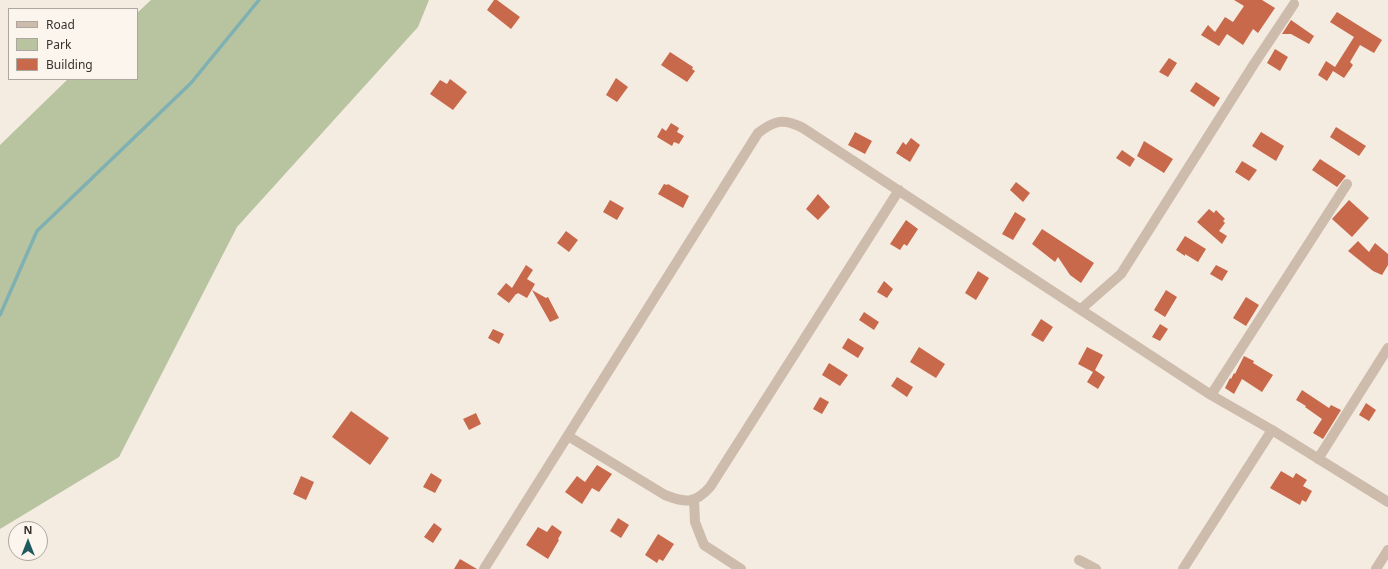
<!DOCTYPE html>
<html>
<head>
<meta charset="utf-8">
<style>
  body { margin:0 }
  #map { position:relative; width:1388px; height:569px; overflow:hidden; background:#f4ebe1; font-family:"Noto Sans",sans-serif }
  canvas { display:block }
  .legend { position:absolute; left:8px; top:8px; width:130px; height:72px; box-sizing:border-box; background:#fbf5ee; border:1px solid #aea6a0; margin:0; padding:5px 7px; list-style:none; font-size:12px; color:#3b302b }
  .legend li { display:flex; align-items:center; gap:8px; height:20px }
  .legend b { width:20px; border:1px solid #aea6a0 }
  .north { position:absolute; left:8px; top:521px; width:40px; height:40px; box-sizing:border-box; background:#fbf5ee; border:1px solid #aea6a0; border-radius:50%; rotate:0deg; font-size:11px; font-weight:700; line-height:16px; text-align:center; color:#3b302b }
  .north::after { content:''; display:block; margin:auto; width:14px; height:18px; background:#1f5a5e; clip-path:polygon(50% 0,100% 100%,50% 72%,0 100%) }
</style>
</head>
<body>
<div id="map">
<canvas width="1388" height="569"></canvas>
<ul class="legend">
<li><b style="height:5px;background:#cdbbac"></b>Road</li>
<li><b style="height:11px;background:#b8c4a0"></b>Park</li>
<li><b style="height:11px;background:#c8694b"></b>Building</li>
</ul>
<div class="north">N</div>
</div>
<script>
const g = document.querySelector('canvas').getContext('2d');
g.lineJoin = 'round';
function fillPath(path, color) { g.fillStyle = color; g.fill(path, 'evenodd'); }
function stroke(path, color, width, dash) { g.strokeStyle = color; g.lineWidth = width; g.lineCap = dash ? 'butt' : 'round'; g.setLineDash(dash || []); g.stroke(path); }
const green = new Path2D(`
  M151,0h278l-11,27 -181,200 -118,230 -119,72v-384l68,-66h69v-66z`);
const stream = new Path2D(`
  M0,315l37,-84 154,-148 68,-83`);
const building = new Path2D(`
  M494,0h3l23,17 -9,12 -24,-19z
  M1234,0h28l13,8 -17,25 -5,-4 -10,16 -16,-11 -8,12 -18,-11 7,-10 7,7 10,-15 8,5 11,-16z
  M1337,12l45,28 -8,13 -14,-8 -10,17 3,3 -9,13 -11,-7 -6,10 -9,-6 8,-14 9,6 19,-30 -24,-15z
  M1291,20l23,16 -5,8 -18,-10h-9z
  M1275,49l13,8 -8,14 -13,-8z
  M670,52l23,15 -1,2 3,2 -8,11 -26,-17z
  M1169,58l8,5 -9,14 -9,-5z
  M616,78l12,9 -11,15 -11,-7z
  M450,79l17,13 -14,18 -23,-16 10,-14 7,4z
  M1196,82l24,16 -6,9 -24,-16z
  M671,123l8,5 -2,4 7,4 -5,8 -5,-2 -2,4 -15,-9 5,-9 4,3z
  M1336,127l30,19 -7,10 -29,-19z
  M855,132l17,9 -7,13 -17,-9z
  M1261,132l23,14 -8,15 -24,-15z
  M911,138l9,7 -10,17 -14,-9 7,-11 3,3z
  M1144,141l29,18 -9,14 -27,-17z
  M1122,150l13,9 -5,8 -14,-9z
  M1320,159l26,17 -9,11 -25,-17z
  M1242,161l15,9 -8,11 -14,-9z
  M1016,182l14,11 -7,9 -13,-12z
  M664,184l3,1 1,-1 21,12 -6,12 -25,-14z
  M818,194l12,13 -12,13 -12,-11z
  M610,200l14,8 -7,12 -14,-8z
  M1349,200l20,18 -17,19 -20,-18z
  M1209,209l5,4 2,-3 9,9 -2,2 2,2 -6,8 8,5 -5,8 -25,-22z
  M1015,212l11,7 -13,21 -11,-6z
  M906,220l12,9 -11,17 -3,-2 -4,6 -10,-6z
  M1042,229l52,34 -13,20 -11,-8 -12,-18 -3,5 -23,-18z
  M566,231l12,9 -9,12 -12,-9z
  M1185,236l21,13 -8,13 -13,-8v2l-9,-6z
  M1358,241l11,11 6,-9 13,11v11l-6,10 -9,-4 -25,-20z
  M526,265l7,5 -6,9 8,5 -8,14 -9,-5 -1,1h-1l-7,9 -12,-9 9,-11 6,5z
  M1216,265l12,6 -6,10 -12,-7z
  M978,271l11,7 -13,22 -11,-7z
  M884,281l9,8 -6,9 -10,-6z
  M532,290l14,8 2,-1 11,21 -9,4z
  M1166,290l11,7 -12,20 -11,-7z
  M1246,297l13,8 -13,21 -13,-8z
  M864,312l15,10 -5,8 -15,-10z
  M1041,319l12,8 -10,15 -12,-7z
  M1160,324l8,5 -8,12 -8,-4z
  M493,329l11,5 -5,10 -11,-6z
  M848,338l16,10 -6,10 -16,-10z
  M919,347l26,17 -9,14 -26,-16z
  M1087,347l16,8 -8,15 10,7 -7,12 -11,-7 6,-10 -15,-8z
  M1244,356l10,5 -1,2 20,12 -11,17 -20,-13 -8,15 -9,-6 5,-10 1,1 3,-6 1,1z
  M829,363l19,12 -8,11 -18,-11z
  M897,377l16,10 -6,10 -16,-11z
  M1302,390l27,18 2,-3 10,5 -18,29 -10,-6 9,-14 -17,-12 1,-1 -10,-6z
  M820,397l9,5 -7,12 -9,-5z
  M1366,403l10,7 -7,11 -10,-6z
  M351,411l38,27 -19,27 -38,-28z
  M476,413l5,11 -12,6 -6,-11z
  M597,465l15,9 -13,18 -7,-4 -10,16 -17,-12 12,-16 8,6z
  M1281,471l12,7 3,-5 11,7 -4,6 9,5 -6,11 -4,-2 -2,5 -30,-17z
  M431,473l11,7 -7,13 -12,-6z
  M301,476l13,6 -8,18 -13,-6z
  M618,518l11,7 -8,13 -11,-7z
  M434,523l8,6 -9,14 -9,-6z
  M552,525l10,7 -4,7 1,1 -11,19 -22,-14 12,-18 9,5z
  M658,534l16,10 -11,17 -4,-2 -2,4 -12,-8z
  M460,559l17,10h-23z`);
const minor = new Path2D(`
  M1081,309l40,-35 133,-210 40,-60
  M1211,395l136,-211
  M568,436l97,59c20,8 30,9 45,-8l189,-297
  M1318,459l70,-111
  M694,500l1,22 9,23 37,24
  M1079,560l17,9
  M484,569l274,-436c17,-13 26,-15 45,-5l408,267 61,35 116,72
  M1183,569l89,-139
  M1376,569l12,-19`);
fillPath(green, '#b8c4a0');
stroke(stream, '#7fb0b2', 3.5);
fillPath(building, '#c8694b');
stroke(minor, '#cdbbac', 10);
</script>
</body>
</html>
